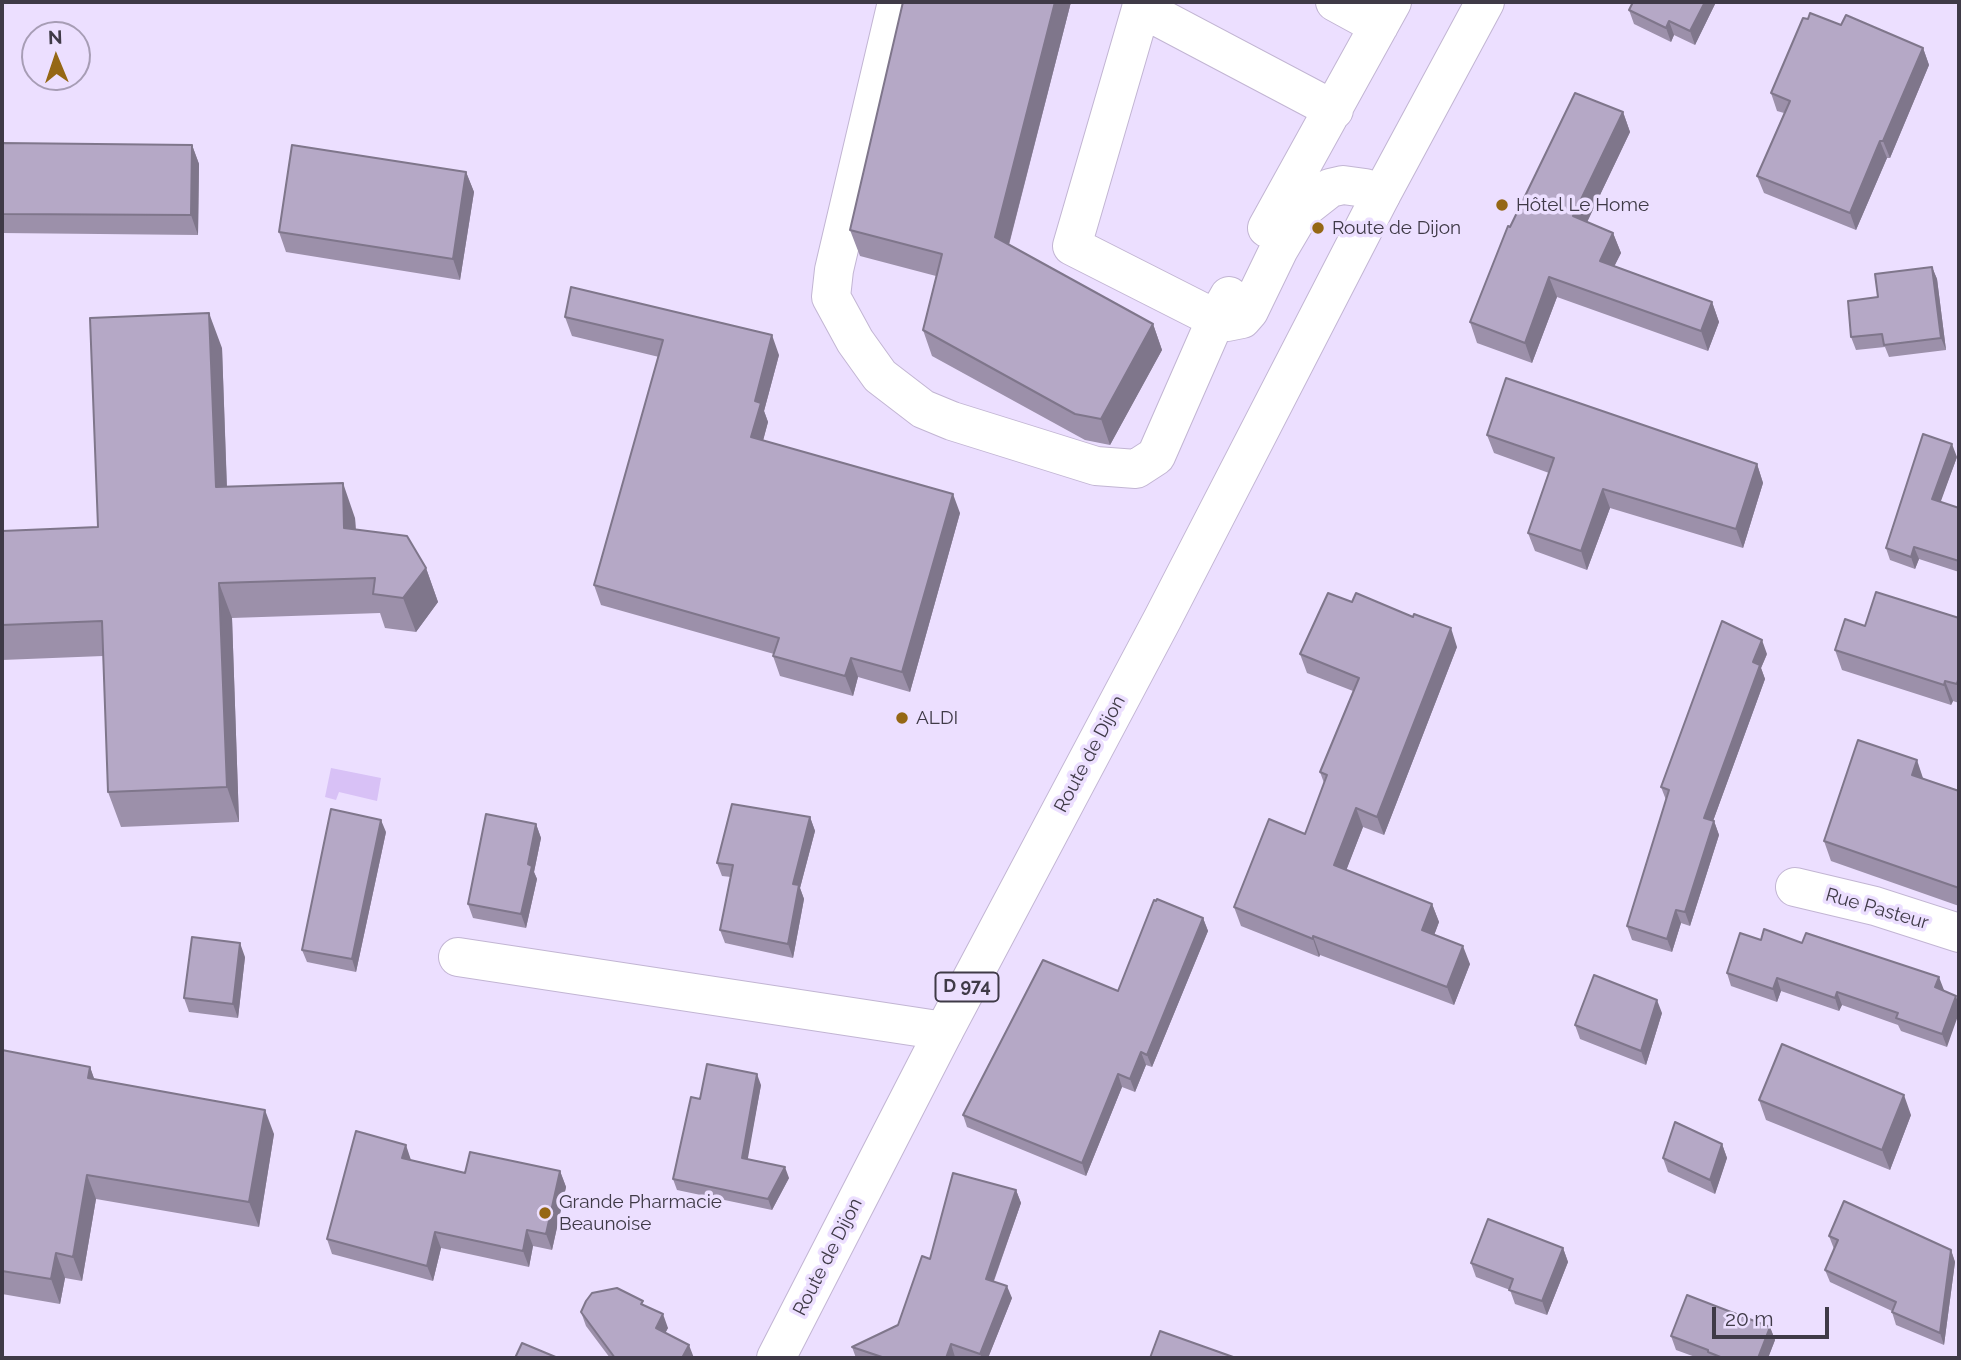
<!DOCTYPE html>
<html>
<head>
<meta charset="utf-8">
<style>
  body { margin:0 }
  #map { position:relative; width:1961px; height:1360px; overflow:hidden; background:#ecdfff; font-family:Raleway,sans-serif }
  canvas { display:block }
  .frame { position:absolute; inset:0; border:4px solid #3f3a47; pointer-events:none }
  .north { position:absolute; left:21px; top:21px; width:70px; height:70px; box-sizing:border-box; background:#ecdfff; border:2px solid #a79db5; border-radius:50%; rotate:358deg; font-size:19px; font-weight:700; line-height:28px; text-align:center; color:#3f3a47 }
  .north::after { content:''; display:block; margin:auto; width:24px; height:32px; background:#956715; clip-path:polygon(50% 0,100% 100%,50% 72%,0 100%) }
  .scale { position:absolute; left:1712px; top:1307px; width:117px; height:32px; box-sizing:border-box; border:4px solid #3f3a47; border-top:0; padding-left:9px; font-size:21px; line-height:24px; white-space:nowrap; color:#3f3a47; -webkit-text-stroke:5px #ecdfff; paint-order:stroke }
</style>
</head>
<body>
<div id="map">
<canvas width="1961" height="1360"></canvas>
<div class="frame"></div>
<div class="north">N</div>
<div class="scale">20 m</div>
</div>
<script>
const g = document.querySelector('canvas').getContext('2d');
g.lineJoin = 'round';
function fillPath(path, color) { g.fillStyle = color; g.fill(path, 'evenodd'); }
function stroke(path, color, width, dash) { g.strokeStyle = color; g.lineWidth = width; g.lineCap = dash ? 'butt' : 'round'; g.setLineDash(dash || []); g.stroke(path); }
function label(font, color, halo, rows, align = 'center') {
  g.font = font + ' Raleway,sans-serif'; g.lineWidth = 7; g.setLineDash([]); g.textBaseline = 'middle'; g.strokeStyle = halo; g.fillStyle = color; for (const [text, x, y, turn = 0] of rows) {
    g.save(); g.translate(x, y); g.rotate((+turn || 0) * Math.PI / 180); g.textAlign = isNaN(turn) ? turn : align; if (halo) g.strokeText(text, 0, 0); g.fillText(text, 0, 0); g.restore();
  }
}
const water = new Path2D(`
  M331,768l50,10 -4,23 -38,-9 -3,8 -11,-3z`);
const minor = new Path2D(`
  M897,2l-63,268 -3,27 24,44 25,35 43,33 29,12 144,45 40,3 20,-13 60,-137 11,3 15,-3 7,-8 30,-62 23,-39 28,-22 13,-3 22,3 16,7
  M1143,2l-71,244 144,73 13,-23
  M1335,2l44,24
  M1141,8l193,102
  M1267,228l125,-226
  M1795,887l80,19 84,27
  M458,957l486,74`);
const major = new Path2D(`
  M776,1358l168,-327 219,-413 218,-423 104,-193`);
const wall = new Path2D(`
  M903,2h168l-62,243 144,79 9,26 -52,95 -25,-5 -153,-84 -9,-26 13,-54 -76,-20 -10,-26z
  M1633,2h83l-21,43 -21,-10 -3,7 -37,-18 -5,-14z
  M1841,25l82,23 6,17 -39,93h-3l-31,72 -92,-37 -7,-17 27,-63 -7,-2 -6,-18z
  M1623,112l7,20 -43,90 26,11 8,20 -7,13 98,36 7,20 -11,29 -151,-54 -25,66 -55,-20 -7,-21 40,-95z
  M2,143l190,2 7,19 -1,71 -196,-2z
  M466,172l8,20 -14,88 -174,-28 -7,-20z
  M1932,267l5,12 9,71 -57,7 -4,-10 -29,3 -5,-13z
  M565,317l214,38 -15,56 4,11 -5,18 197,73 -50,179 -52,-15 -5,19 -73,-20 -7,-20 1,-2 -173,-49 -7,-20 65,-228 -87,-21z
  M222,348l5,139 128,31 1,11 70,39 12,34 -22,30 -31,-4 -5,-15 -148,5 7,204 -118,5 -13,-35 -5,-136 -101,4v-129l96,-4z
  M1487,435l270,29 6,19 -20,65 -133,-40 -23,62 -52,-19 -7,-18 21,-60 -55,-20z
  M1957,457l-17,45 19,6v64l-40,-13 -4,10 -25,-9 -4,-12z
  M1959,618v85l-6,-2 -2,4 -109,-35 -7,-20 30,-24z
  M1457,647l-73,188 -21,-8 -17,43 86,34 7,18 -5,13 36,29 -16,41 -134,-50 -1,2 -78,-31 -7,-19 71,-73 19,-51 -4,-11 33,-81 -46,-18 -7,-19z
  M1767,654l-6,14 4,11 -52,142h1l5,14 -29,91 -9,-3 -9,29 -40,-12 -5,-14 39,-126 -5,-13z
  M1924,779l35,12v115l-128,-45 -7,-20z
  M810,817l5,14 -15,57 4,11 -11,59 -68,-15 -5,-13 11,-53 -9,-1 -5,-13z
  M536,824l5,14 -7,34 3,7 -11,49 -53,-10 -5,-14z
  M386,832l-30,140 -49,-10 -5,-12z
  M1203,918l5,13 -56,136 -6,-2 -11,27 -13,-5 -36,89 -119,-49 -4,-12 155,-124z
  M1761,940l41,3 142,47 3,57 -46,-16 -3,-6 -56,-20 -3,6 -58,-20 -4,11 -46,-16 -4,-13z
  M245,957l-7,61 -49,-6 -5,-14z
  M1662,1013l-16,52 -66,-26 -5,-14z
  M2,1050l88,17 4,12 180,55 -15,93 -163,-28 -14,82 -17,-3 -5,26 -58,-10z
  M761,1085l-14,74 42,19 -17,32 -95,-20 -4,-11 27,-80z
  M1759,1100l152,15 -21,55 -124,-50z
  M1722,1144l5,14 -12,36 -47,-22 -5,-14z
  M411,1160l54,13 95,-2 6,16 -14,63 -19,-4 -4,21 -88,-19 -8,33 -101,-27 -5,-15z
  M1016,1190l5,13 -27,78 18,17 -24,60h-28l-5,-1v1h-99l-4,-11 46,-22 32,-66z
  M1829,1236l122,14 4,12 -11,83 -48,-20 -4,-13v-1l-62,-29 -5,-12 9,-21z
  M1563,1248l5,14 -21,53 -32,-11 -5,-14 -34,-13 -5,-14z
  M645,1306l23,22 -3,5 29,25h-84l-24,-32 -5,-14z
  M1770,1327l5,13 -7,18h-70l-22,-8 -5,-14z`);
const shadedWall = new Path2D(`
  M1055,2h16l-67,261 -9,-26z
  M1705,2h11l-21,43 -5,-14z
  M1669,21l5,14 -3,7 -5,-14z
  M1923,48l6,17 -39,93 -7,-17z
  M1623,112l7,20 -50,105 -7,-21z
  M1880,141l7,17 -31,72 -6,-17z
  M192,145l7,19 -1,71 -7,-20z
  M466,172l8,20 -14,88 -7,-21z
  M1613,233l8,20 -14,28 -7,-20z
  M1932,267l5,12 9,71 -5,-12z
  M1549,277l8,20 -25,66 -7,-20z
  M1712,302l7,20 -11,29 -7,-20z
  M209,313l13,35 6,174 -12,-35z
  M1153,324l9,26 -52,95 -9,-26z
  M772,335l7,20 -15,56 4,11 -9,34 -8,-19 4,-36z
  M1952,444l5,13 -20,55 -5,-13z
  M1757,464l6,19 -20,65 -7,-19z
  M343,483l12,35 2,45 -13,-35z
  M1603,489l7,19 -23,62 -6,-19z
  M953,494l7,19 -50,179 -8,-20z
  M1914,547l5,12 -4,10 -4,-12z
  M426,568l12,34 -22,30 -13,-34z
  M219,583l13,35 7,204 -12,-35z
  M1451,628l6,19 -73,188 -7,-18z
  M1762,640l5,14 -6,14 4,11 -56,153 -5,-14 49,-156z
  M851,658l7,19 -5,19 -8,-20z
  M1959,676v15l-2,-7z
  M1945,681l8,20 -2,4 -7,-20z
  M1917,760l7,21 -12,-6z
  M1356,808l7,19 -22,57 -7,-19z
  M810,817l5,14 -15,57 4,11 -11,59 -5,-14 5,-60z
  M381,820l5,12 -30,140 -4,-13z
  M1714,821l5,14 -29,91 -5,-14z
  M536,824l5,14 -7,34 3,7 -11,49 -5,-14 7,-50z
  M1432,904l7,18 -10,27 -7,-19z
  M1676,910l5,13 -9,29 -5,-13z
  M1203,918l5,13 -56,136 -5,-12z
  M1313,936l7,19 -1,2 -6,-18z
  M240,943l5,14 -7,61 -5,-14z
  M1463,946l7,18 -16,41 -7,-18z
  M1939,977l5,13 -5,11 -4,-14z
  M1777,978l4,13 -4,11 -4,-13z
  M1837,992l5,13 -3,6 -4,-13z
  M1956,996l3,9v8l-12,34 -5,-13z
  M1657,1000l5,13 -16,52 -5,-14z
  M1141,1052l5,13 -11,27 -5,-13z
  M90,1067l9,25 -11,-14z
  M757,1074l4,11 -15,84 -4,-11z
  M1118,1074l4,13 -36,89 -4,-13z
  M1904,1095l7,20 -21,55 -8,-20z
  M265,1110l9,24 -15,93 -10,-25z
  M1722,1144l5,14 -12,36 -5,-14z
  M406,1145l5,15 -9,-2z
  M785,1167l4,11 -17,32 -4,-11z
  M560,1171l6,16 -14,63 -6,-16z
  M87,1175l9,24 -14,82 -9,-24z
  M1016,1190l5,13 -31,88 -4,-12z
  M527,1230l6,16 -4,21 -6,-16z
  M435,1232l6,16 -8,33 -6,-15z
  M1563,1248l5,14 -21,53 -5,-14z
  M1951,1250l4,12 -11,83 -4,-12z
  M56,1253l9,25 -5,26 -9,-25z
  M1007,1286l5,12 -24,60h-6l-2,-4z
  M663,1314l5,14 -7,13 -5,-13z
  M1770,1327l5,13 -7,18h-10z
  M951,1344l4,13v1h-9z
  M689,1345l5,13h-12z`);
const building = new Path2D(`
  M903,2h152l-60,235 158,87 -52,95 -26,-5 -152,-84 19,-76 -92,-24z
  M1633,2h72l-15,29 -21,-10 -3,7 -37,-18z
  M1810,13l31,12 5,-10 77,33 -40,93h-3l-30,72 -93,-37 33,-75 -19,-8 32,-75 5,1z
  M1575,93l48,19 -50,104 40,17 -13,28 112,41 -11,29 -152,-54 -24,66 -55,-21 38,-96 2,1z
  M2,143l190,2 -1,70 -189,-1z
  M292,145l174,27 -13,87 -174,-27z
  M1932,267l9,71 -57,7 -2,-11 -31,3 -3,-36 30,-4 -3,-23z
  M571,287l201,48 -17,66 6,2 -10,34 202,57 -51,178 -51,-14 -6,18 -72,-20 6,-18 -185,-53 69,-245 -98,-23z
  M209,313l7,174 127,-4 1,45 63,8 19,32 -23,30 -30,-4 2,-16 -156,5 8,204 -119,5 -6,-171 -100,4v-94l96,-4 -8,-209z
  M1506,378l251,86 -21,65 -133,-40 -22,62 -53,-18 26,-75 -67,-23z
  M1923,434l29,10 -20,55 27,9v53l-45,-14 -3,10 -25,-9z
  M1876,592l83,26v58l-2,8 -12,-3 -1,4 -109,-35 10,-31 20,7z
  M1328,593l24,9 4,-9 57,24 1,-3 37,14 -74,189 -21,-9 -22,57 98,39 -10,26 41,16 -16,41 -134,-51v3l-79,-32 35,-88 36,15 22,-59 -7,-3 39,-94 -59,-24z
  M1722,621l40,19 -9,22 7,3 -56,153 10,3 -29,91 -9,-2 -9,29 -40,-13 42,-136 -8,-3z
  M1858,740l59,20 -5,15 47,16v97l-135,-47z
  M732,804l78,13 -17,67 6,1 -11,59 -68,-14 13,-65 -16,-2z
  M331,809l50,11 -29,139 -50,-9z
  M486,814l50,10 -8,40 4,2 -11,48 -53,-10z
  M1157,899l46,19 -56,137 -6,-3 -11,27 -12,-5 -36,89 -119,-48 80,-155 75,31 36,-91 2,1z
  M1764,929l38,14 4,-10 133,44 -4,10 21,9 -14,38 -46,-16 2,-5 -61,-21 -2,6 -58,-20 -4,11 -46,-16 13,-40 21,7z
  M192,937l48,6 -7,61 -49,-6z
  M1594,975l63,25 -16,51 -66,-26z
  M1782,1044l122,51 -22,55 -123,-50z
  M2,1050l88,17 -2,11 177,32 -16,92 -162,-27 -14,82 -17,-4 -5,26 -49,-8z
  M707,1064l50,10 -15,84 43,9 -17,32 -95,-20 18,-82 9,2z
  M1675,1122l47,22 -12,36 -47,-22z
  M356,1131l50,14 -4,13 63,15 5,-21 90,19 -14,63 -19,-4 -4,21 -88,-19 -8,34 -100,-27z
  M953,1173l63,17 -30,89 21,7 -27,68 -29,-10 -5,14h-61l-33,-11 46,-22 24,-69 8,3z
  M1844,1201l107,49 -11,83 -48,-21 4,-10 -71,-32 13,-30 -9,-4z
  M1488,1219l75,29 -21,53 -33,-11 4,-11 -42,-16z
  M617,1288l26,13 -2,3 22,10 -7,14 33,17 -7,13h-67l-34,-46 5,-11 6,-8z
  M1687,1295l83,32 -12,31h-35l-15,-6v-2l-37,-14z
  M1160,1331l76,27h-86z
  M522,1343l36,15h-43z`);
const markers = [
  [1502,205,7,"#956715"],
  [1318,228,7,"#956715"],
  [902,718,7,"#956715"],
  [545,1213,7,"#956715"]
];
const shields = [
  [967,987,63]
];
const shieldNames = [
  ["D 974",967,987]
];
const poiNames = [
  ["Hôtel Le Home",1516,205],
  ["Route de Dijon",1332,228],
  ["ALDI",916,718],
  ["Grande Pharmacie",559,1202],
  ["Beaunoise",559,1224]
];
const streetNames = [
  ["Route de Dijon",1090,754,-62],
  ["Rue Pasteur",1877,909,16],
  ["Route de Dijon",828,1257,-63]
];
fillPath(water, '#d8c1f6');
stroke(minor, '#c2b5d3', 40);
stroke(major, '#c2b5d3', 40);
stroke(minor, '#fff', 38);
stroke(major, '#fff', 38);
fillPath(wall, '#9c90aa');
fillPath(shadedWall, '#7f768b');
fillPath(building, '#b5a8c6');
stroke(building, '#7f768b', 2);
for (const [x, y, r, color] of markers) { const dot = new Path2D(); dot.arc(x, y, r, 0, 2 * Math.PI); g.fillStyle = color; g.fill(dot); stroke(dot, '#ecdfff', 2.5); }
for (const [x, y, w] of shields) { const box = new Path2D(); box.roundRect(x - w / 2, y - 14.5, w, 29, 5); g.fillStyle = '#ecdfff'; g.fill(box); stroke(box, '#3f3a47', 2); }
label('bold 18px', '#3f3a47', null, shieldNames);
label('19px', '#3f3a47', '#ecdfff', poiNames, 'left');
label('19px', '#3f3a47', '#ecdfff', streetNames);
</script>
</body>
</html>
